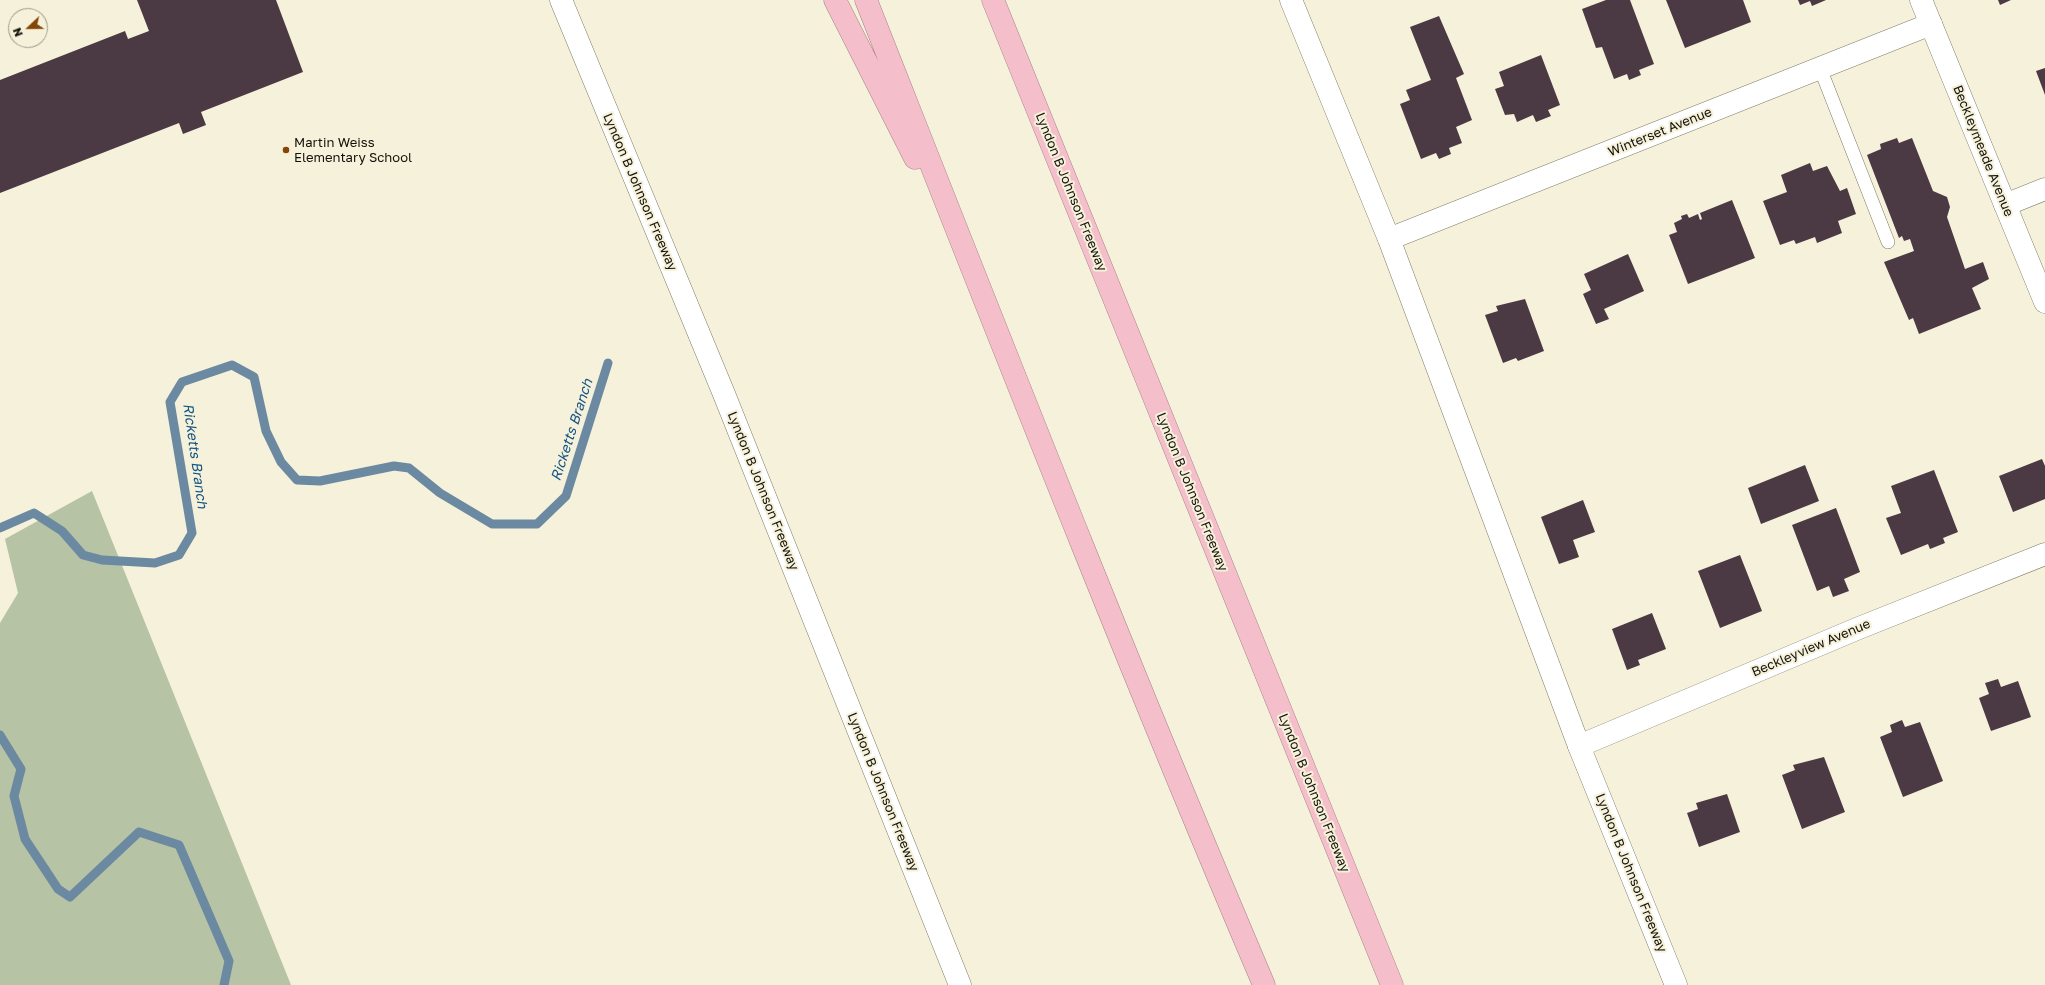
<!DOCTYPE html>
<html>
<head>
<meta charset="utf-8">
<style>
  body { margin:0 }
  #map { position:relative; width:2045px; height:985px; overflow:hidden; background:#f6f1da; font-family:"Golos Text",sans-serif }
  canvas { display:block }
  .north { position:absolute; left:8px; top:8px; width:40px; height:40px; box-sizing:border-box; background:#f6f1da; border:1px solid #9b9887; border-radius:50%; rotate:248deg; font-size:11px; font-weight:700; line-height:16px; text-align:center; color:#13120a }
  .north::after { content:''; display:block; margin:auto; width:14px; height:18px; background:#844507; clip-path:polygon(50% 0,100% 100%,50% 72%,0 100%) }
</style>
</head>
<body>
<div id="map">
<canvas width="2045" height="985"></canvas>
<div class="north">N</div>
</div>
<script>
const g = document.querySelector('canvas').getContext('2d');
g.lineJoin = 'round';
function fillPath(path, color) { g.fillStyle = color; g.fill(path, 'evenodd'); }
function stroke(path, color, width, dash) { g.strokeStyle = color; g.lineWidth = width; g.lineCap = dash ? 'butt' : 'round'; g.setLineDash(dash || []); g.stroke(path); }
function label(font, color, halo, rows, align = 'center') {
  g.font = font + ' "Golos Text",sans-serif'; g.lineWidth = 4; g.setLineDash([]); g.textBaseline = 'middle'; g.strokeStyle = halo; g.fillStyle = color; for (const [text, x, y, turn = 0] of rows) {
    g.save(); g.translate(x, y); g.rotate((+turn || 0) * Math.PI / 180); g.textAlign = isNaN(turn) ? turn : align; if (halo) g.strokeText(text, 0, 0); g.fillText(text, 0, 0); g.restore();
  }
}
const green = new Path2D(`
  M92,491l199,494h-291v-362l18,-30 -13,-54z`);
const stream = new Path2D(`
  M0,528l34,-15 28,18 21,24 19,5 53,3 24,-8 13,-22 -22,-131 12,-20 50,-17 22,12 12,54 15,31 16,18 23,1 74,-15 15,2 31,25 52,31h45l29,-28 42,-133
  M0,735l21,34 -7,27 11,43 33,50 12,8 69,-65 40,13 50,116 -5,24`);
const building = new Path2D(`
  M137,0h139l27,72 -102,40 5,13 -23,9 -4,-11 -179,70v-113l125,-49 3,8 21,-8z
  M1606,0h24l24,64 -15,6 2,5 -12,5 -2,-6 -13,5 -12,-32 -6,1 -14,-39z
  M1666,0h77l8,22 -66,26z
  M1798,0h28l-14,6 -2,-5 -10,4z
  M1998,0h13l-11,5z
  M1439,16l25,58 -8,4 16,42 -16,7 6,16 -13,5 2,6 -12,5 -3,-6 -15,6 -21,-55 10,-4 -4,-10 25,-10 -21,-53z
  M1541,55l19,50 -12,5 3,6 -15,6 -3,-7 -16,7 -3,-8 -9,1 -10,-26 9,-3 -5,-14z
  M2045,68v27l-9,-24z
  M1897,138l2,5 13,-5 21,53 14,6 3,10 -3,10 18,52 18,-7 6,17 -17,9 9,21 -62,25 -6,-16 -4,2 -25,-58 30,-11 -4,-12 -6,2 -2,-5 -3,2 -32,-83 14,-6 -1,-5z
  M1810,163l3,8 14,-5 13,25 7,-3 9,26 -18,7 4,12 -25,10 -2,-6 -19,7 -2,-4 -14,5 -17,-44 24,-9 -6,-17z
  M1732,200l23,58 -67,26 -19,-49 8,-3 -3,-9 8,-4 -1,-3 6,-2 2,4 9,-4 2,6 2,-1 -2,-6z
  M1628,254l16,37 -40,18 5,10 -13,5 -13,-30 8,-4 -7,-16z
  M1525,299l19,52 -26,10 -2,-3 -13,5 -18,-48 13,-4 -2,-5z
  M2042,459l3,7v33l-32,13 -14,-36z
  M1805,465l14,36 -58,23 -13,-36z
  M1934,470l24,62 -15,6 2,5 -15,6 -2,-5 -27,11 -15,-37 15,-5 -10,-27z
  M1583,500l12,32 -22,8 6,17 -20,7 -18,-47z
  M1836,508l24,64 -16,7 5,12 -16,6 -4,-11 -12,5 -25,-66z
  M1740,555l22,56 -42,17 -22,-57z
  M1652,613l14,36 -28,11 2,5 -13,5 -15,-41z
  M1998,679l3,8 17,-6 13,36 -40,14 -12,-33 10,-4 -4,-11z
  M1902,720l3,7 15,-5 23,59 -40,16 -23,-60 12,-5 -2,-7z
  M1824,757l21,55 -43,17 -20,-54 13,-5 -2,-5z
  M1727,794l13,38 -41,15 -12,-34 11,-4 -2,-6z`);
const lane = new Path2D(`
  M1820,68l68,174`);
const street = new Path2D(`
  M2005,205l40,-16
  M1389,239l542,-215
  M1579,746l280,-118 186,-74`);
const secondary = new Path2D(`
  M561,0l163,394 236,591
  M1291,0l98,239 190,507 97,239
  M1921,0l124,302`);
const highway = new Path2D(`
  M835,0l80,158
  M866,0c130,329 259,659 398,985
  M993,0l399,985`);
const markers = [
  [286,150,4,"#844507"]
];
const streetNames = [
  ["Winterset Avenue",1660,132,-22],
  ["Beckleymeade Avenue",1983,151,68],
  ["Lyndon B Johnson Freeway",640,192,67],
  ["Lyndon B Johnson Freeway",1071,192,68],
  ["Lyndon B Johnson Freeway",763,491,68],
  ["Lyndon B Johnson Freeway",1192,492,68],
  ["Beckleyview Avenue",1811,648,-23],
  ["Lyndon B Johnson Freeway",883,792,68],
  ["Lyndon B Johnson Freeway",1314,793,68],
  ["Lyndon B Johnson Freeway",1631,873,68]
];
const poiNames = [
  ["Martin Weiss",294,143],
  ["Elementary School",294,158]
];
const waterNames = [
  ["Ricketts Branch",572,430,-72],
  ["Ricketts Branch",195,456,82]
];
fillPath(green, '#b6c3a4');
stroke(stream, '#6c89a2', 9);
fillPath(building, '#4b3944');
stroke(lane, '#827e69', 14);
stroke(street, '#827e69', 23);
stroke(secondary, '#827e69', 23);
stroke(highway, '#a58287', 23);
stroke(lane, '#fff', 13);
stroke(street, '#fff', 22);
stroke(secondary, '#fff', 22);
stroke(highway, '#f4bfca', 22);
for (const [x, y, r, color] of markers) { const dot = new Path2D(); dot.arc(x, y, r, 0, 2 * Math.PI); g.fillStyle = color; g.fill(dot); stroke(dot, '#f6f1da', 1.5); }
label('13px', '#13120a', '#f6f1da', streetNames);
label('13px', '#13120a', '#f6f1da', poiNames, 'left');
label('italic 14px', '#155586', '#f6f1da', waterNames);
</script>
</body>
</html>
